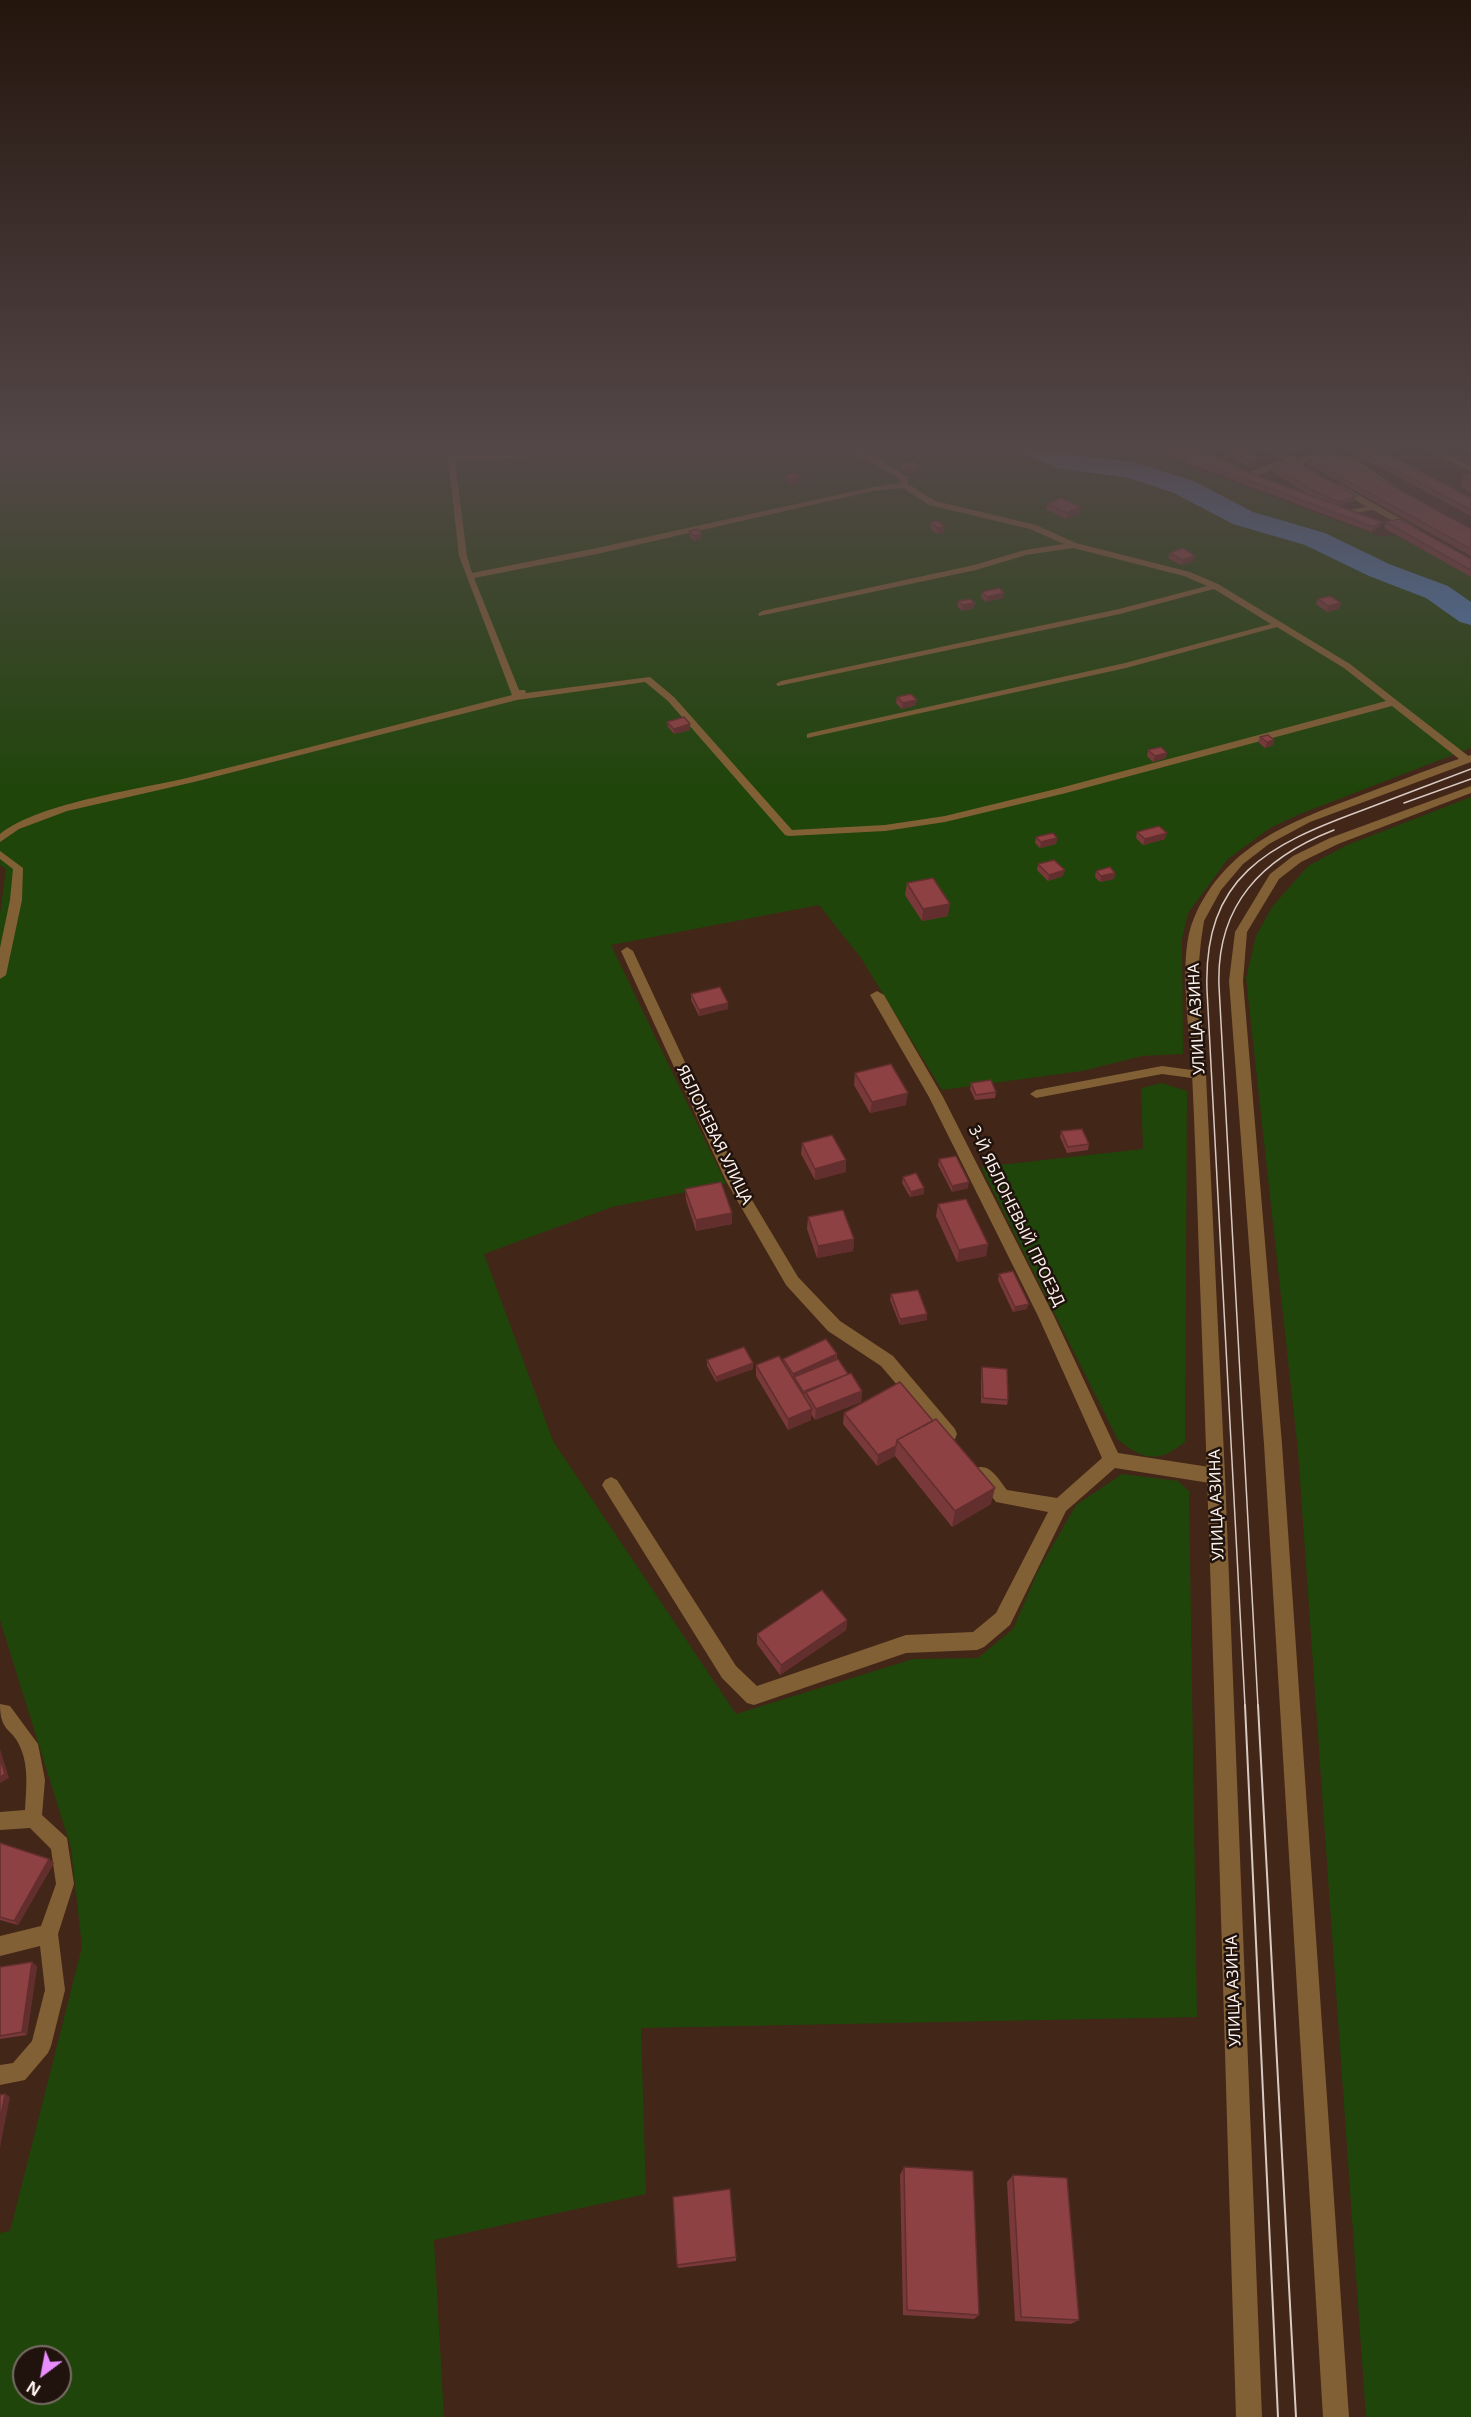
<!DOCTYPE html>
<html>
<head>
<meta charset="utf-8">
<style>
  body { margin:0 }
  #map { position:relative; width:1471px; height:2417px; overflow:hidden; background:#422618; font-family:"Noto Sans",sans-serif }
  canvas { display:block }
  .north { position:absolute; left:12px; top:2345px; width:60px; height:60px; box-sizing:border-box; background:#20130d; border:2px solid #796c67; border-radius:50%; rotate:212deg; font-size:16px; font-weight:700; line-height:24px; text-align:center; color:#fef2ed }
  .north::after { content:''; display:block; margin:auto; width:21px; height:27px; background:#e98dfe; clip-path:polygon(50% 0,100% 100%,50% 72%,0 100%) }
</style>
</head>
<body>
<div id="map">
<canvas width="1471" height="2417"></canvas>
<div class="north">N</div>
</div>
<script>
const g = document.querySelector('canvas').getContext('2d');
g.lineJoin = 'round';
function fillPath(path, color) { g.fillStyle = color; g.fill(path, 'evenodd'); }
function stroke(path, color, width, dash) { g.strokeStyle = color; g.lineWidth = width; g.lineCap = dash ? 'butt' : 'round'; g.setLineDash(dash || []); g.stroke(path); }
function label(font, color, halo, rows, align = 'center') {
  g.font = font + ' "Noto Sans",sans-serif'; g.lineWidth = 5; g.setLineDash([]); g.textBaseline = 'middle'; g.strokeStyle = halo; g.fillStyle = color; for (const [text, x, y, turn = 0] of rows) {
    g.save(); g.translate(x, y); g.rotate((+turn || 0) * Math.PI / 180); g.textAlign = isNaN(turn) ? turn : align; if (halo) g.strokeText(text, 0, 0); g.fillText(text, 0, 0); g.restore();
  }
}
const green = new Path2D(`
  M0,447h1138l241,89 18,-1 74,42v171l-171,66 -30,14 -42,31 -40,54 -6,26 1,115 -41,2 -60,15 -140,19 -81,-132 -42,-53 -208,40 115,239 -114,23 -128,47 69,187 183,273 177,-55 65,-1 35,-29 25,-58 38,-66 46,-31 56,7 11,10 8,526 -556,11 5,166 -212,46 10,177h-444v-184l10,-2 72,-284 -11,-99 -71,-228v-706l6,-45 -6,-4zM24,2357h36v36h-36z
  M1471,797v1620h-105l-68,-966 -52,-473 10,-42 16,-29 36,-41 39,-21z
  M1162,1083l25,8 -2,351c-28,22 -40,18 -67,-2l-137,-273 162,-18 -2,-61z`);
const river = new Path2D(`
  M1019,447h35l18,8 61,7 61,19 59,31 72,21 64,31 59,22 23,16v23l-11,-3 -34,-24 -57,-22 -64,-31 -72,-21 -59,-31 -45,-15 -72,-10 -34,-15z`);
const service = new Path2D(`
  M839,447c24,0 49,18 69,30v7l27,17 101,24 40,18 114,29 28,12 132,80 121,94v3l-8,1 -71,-56 -326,87 -121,29 -60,9 -96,5 -4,-1 -117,-134 -23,-19 -128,18 -323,82 -127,29 -48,18 -19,13v-8c40,-32 143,-45 195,-58 105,-26 211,-54 317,-81l-53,-139 -11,-99 78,-4 4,2 -4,2 -71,4 12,95 5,17 125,-25 276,-61 27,-4 1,-3 -23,-14zM903,488l26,17 101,24 34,15 -39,6 -51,15 -212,46 -4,3 1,2 217,-46 50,-15 47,-7 111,28 23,10 -88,23 -338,72 -5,3 2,2 342,-72 94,-25 57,35 -146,39 -315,70 -3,1v4l319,-70 151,-41 67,41 42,33 -326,87 -115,28 -60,9 -93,5 -118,-133 -24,-20 -124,16 -1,-3h-6l-45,-112 123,-24 276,-63z
  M1185,447h11l52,25 -7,2z
  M1260,447h10l27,13 23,-9 1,-4h8l-2,4 31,10 45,31 -7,2 -44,-30 -28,-10 -24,11 -20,1 -26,11h-6v-4l28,-11 11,-1z
  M1423,447h10l38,20v5z
  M1374,505h3v4l-27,5 -16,-5 4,-2 12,3z
  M0,851l23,17 -1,32 -16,75 -6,4v-31l10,-48 3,-31 -13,-10z
  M1162,1066l37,5 6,4 -6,4 -37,-5 -126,24 -6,-4 6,-4z
  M0,1704l10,2 28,38 7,36 -3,35 25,23 7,46 -16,50 7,56 -14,56 -3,7 -23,27 -25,5v-20l13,-2 19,-22 13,-51 -5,-44 -40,10v-20l41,-10 15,-42 -5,-35 -21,-21 -30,2v-18l25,-2c1,-20 4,-42 -4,-61 -8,-22 -21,-15 -21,-45z`);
const minor = new Path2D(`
  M1335,485h6l78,44 -8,2 -76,-42z
  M627,947l6,4 107,229 58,97 42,44 53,35 62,73 2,5 -2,5 -6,2 -6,-2 -62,-73 -53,-35 -42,-46 -60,-104 -105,-230z
  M877,991l7,4 59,102 111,219 64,137 98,15 6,3 3,5 -3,5 -6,3 -101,-16 -49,43 -56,114 -26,22 -7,3 -71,3 -152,52 -7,-2 -25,-25 -117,-188 -3,-5 3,-5 6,-3 6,3 119,186 21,20 149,-51 67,-3 23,-19 52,-101 -52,-10 -23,-29 3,-5c14,-5 23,12 31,22l50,8 45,-40 -64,-142 -109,-219 -59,-102z`);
const tertiary = new Path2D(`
  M1471,755v7l-161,60 -41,22 -26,20 -22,26 -17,31 -3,20 -3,31 8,103 19,401 37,941h-26c-12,-387 -22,-773 -37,-1160 -2,-61 -4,-123 -7,-184 -2,-42 -15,-117 2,-155 33,-76 102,-98 173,-125 35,-13 69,-27 104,-38z
  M1471,786v7l-133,51 -37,18 -22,17 -32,53 -4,49 39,463 67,973h-26l-59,-973 -35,-463 6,-49 35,-58 23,-18 37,-18z`);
const tramFar1 = new Path2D(`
  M1404,803l67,-24
  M1245,1706l-38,-716c-4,-114 61,-145 156,-180 36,-14 72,-27 108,-41
  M1258,1706l-39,-720c-3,-81 43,-128 115,-156`);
const tram = new Path2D(`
  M1245,1705l33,712
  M1258,1705l38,712`);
const wall = new Path2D(`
  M1145,447h35l135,50 -7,-3 -37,-23 1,-5 84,30 -2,5 -14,5 40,21 -9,5z
  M1215,447h23l20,11 -2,5 -9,2z
  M1267,447h38l-1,3 -22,5z
  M1342,447h32l97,51v18z
  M1458,447h13v5l-2,1z
  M1310,460l161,69v27l-162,-91z
  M901,464l18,8 -12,2 -7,-5z
  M1471,474v19l-11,-6 3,-10z
  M785,475l16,8 -11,2 -5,-5z
  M1047,504l34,3 -1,6 -14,6 -20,-10z
  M931,522l13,10 -7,2 -7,-6z
  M1386,522l85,37v18l-87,-49z
  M689,531l13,3v5l-8,2 -5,-5z
  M1170,553l24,8 -13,4 -13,-7z
  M982,592l22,1 -1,5 -17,4 -5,-5z
  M1318,599l23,4 -2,6 -12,3 -11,-8z
  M958,601l16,7 -12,3 -4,-4z
  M897,697l19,8 -14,4 -6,-6z
  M667,722l23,2v6l-16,4 -6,-7z
  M1260,737l14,3 -1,5 -8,3 -7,-6z
  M1148,750l18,8 -13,4 -6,-6z
  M1137,832l28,7 -22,6 -7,-7z
  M1036,837l21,1 -1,6 -16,4 -5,-5z
  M1038,864l25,12 -15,5 -11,-11z
  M1096,871l19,2 -1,6 -14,3 -5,-5z
  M907,883l41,33 -26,5 -17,-26z
  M691,994l37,9v6l-29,7 -8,-16z
  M855,1073l51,32 -36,8 -16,-28z
  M971,1083l25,9 -1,6 -20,2 -5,-11z
  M1061,1131l28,13 -1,6 -21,3 -7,-16z
  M802,1143l44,17v12l-31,8 -14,-26z
  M939,1159l29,29 -16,4 -14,-27z
  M903,1177l21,17 -14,3 -8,-14z
  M685,1189l47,24v11l-36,7 -10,-31z
  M938,1204l50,40 -2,12 -29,6 -21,-46z
  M808,1217l46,22 -1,12 -36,7 -10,-29z
  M999,1274l28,35 -14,3 -15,-32z
  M891,1294l36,20v6l-27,5 -10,-25z
  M837,1354v5l11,16 14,16 -1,11 -46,18 -4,-6v6l-23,10 -32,-54v-11l27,-3v-3z
  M707,1360l46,3v6l-37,13 -9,-16z
  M982,1367l26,33 -1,5 -26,-2v-30z
  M900,1382l91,122 -39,23 -57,-71 -18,10 -34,-42 1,-11z
  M847,1620l-1,10 -66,45 -23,-31v-10z
  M0,1843l49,16 5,4 -36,62 -18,-5z
  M37,1966l-10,69 -27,4v-72z
  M904,2167l75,148 -5,4 -71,-4 -3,-140z
  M1013,2175l66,145 -8,4 -56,-3 -8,-139z
  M736,2257v4l-58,7 -1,-3z`);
const shadedWall = new Path2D(`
  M1284,447h21l-1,3 -22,5z
  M1258,458l-2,5 -9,2 2,-5z
  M920,467l-1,5 -12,2 1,-5z
  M801,478v5l-11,2v-5z
  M1356,496l-2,5 -17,6 2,-5z
  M1081,507l-1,6 -14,6 1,-6z
  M1382,522l-2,5 -9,5 2,-5z
  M945,527l-1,5 -7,2v-6z
  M702,534v5l-8,2v-5z
  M1195,556l-1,5 -13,4 1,-5z
  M1004,593l-1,5 -17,4 1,-5z
  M975,603l-1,5 -12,3 1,-6z
  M1341,603l-2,6 -12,3 1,-6z
  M917,700l-1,5 -14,4 1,-6z
  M690,724v6l-16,4v-5z
  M1274,740l-1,5 -8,3 2,-6z
  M1167,753l-1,5 -13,4 2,-6z
  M1167,833l-2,6 -22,6 2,-6z
  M1057,838l-1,6 -16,4 1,-6z
  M1065,870l-2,6 -15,5 1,-6z
  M1115,873l-1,6 -14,3 1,-6z
  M950,904l-2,12 -26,5 1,-12z
  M728,1003v6l-29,7v-6z
  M908,1093l-2,12 -36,8 2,-11z
  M846,1160v12l-31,8v-11z
  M969,1182l-1,6 -16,4v-6z
  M924,1188v6l-14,3 1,-5z
  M732,1213v11l-36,7v-11z
  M854,1239l-1,12 -36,7 1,-12z
  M988,1244l-2,12 -29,6 2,-12z
  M1029,1304l-2,5 -14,3 2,-5z
  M927,1314v6l-27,5v-6z
  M837,1354l-1,5 -42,18v2h-1v-5z
  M753,1363v6l-37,13v-5z
  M862,1391l-1,11 -46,18 1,-11z
  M812,1409l-1,11 -23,10v-11z
  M896,1446l-1,10 -18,10 1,-11z
  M995,1488l-4,16 -39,23 3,-16z
  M847,1620l-1,10 -66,45 1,-10z
  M0,1749l9,29 -9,5z
  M49,1859l5,4 -36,62 -4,-4z
  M32,1962l5,4 -10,69 -5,-3z
  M5,2094l5,3 -10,51v-28z`);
const building = new Path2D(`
  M1160,447h20l202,75 -9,5z
  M1225,447h13l20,11 -9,2z
  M1353,447h21l97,51v12z
  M1334,454l137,75v20l-161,-89z
  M913,461l7,6 -12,2 -7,-5z
  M1295,461l61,35 -17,6 -29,-13 -38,-23z
  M796,473l5,5 -11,2 -5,-5z
  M1471,474v6l-8,-3z
  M1061,498l20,9 -14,6 -20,-9z
  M1399,519l72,40v11l-85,-48z
  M938,521l7,6 -8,1 -6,-6z
  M698,529l4,5 -8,2 -5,-5z
  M1183,548l12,8 -13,4 -12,-7z
  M999,588l5,5 -17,4 -5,-5z
  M1330,596l11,7 -13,3 -10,-7z
  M970,599l5,4 -12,2 -5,-4z
  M911,694l6,6 -14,3 -6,-6z
  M684,717l6,7 -16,5 -7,-7z
  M1268,735l6,5 -7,2 -7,-5z
  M1161,747l6,6 -12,3 -7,-6z
  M1159,826l8,7 -22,6 -8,-7z
  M1053,833l4,5 -16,4 -5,-5z
  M1054,860l11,10 -16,5 -11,-11z
  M1110,867l5,6 -14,3 -5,-5z
  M933,878l17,26 -27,5 -16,-26z
  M720,987l8,16 -29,7 -8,-16z
  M891,1064l17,29 -36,9 -17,-29z
  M991,1080l5,12 -20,3 -5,-12z
  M1082,1129l7,15 -21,3 -7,-16z
  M832,1135l14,25 -31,9 -13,-26z
  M956,1156l13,26 -17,4 -13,-27z
  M916,1173l8,15 -13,4 -8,-15z
  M721,1182l11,31 -36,7 -11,-31z
  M966,1199l22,45 -29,6 -21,-46z
  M843,1210l11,29 -36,7 -10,-29z
  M1013,1271l16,33 -14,3 -16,-33z
  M918,1290l9,24 -27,5 -9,-25z
  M826,1339l11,15 -44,20 -10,-15z
  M744,1347l9,16 -37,14 -9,-17z
  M779,1356l33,53 -24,10 -32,-54z
  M838,1359l10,15 -44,19 -10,-16z
  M982,1367l25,2 1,31 -25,-2z
  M851,1373l11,18 -46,18 -11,-18z
  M900,1382l33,39 -36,19 -1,6 -18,9 -34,-42z
  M936,1419l59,69 -40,23 -58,-71z
  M822,1590l25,30 -66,45 -24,-31z
  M0,1758l5,16 -5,3z
  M0,1843l49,16 -35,62 -14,-4z
  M32,1962l-10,70 -22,4v-69z
  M5,2094l-5,26v-25z
  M904,2167l69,4 6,144 -72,-5z
  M1013,2175l54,3 12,142 -58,-3z
  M730,2189l6,68 -59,8 -4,-68z`);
const streetNames = [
  ["УЛИЦА АЗИНА",1197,1019,-93],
  ["ЯБЛОНЕВАЯ УЛИЦА",714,1135,64],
  ["3-Й ЯБЛОНЕВЫЙ ПРОЕЗД",1016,1216,64],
  ["УЛИЦА АЗИНА",1217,1505,-92],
  ["УЛИЦА АЗИНА",1234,1991,-92]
];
fillPath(green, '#20450b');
fillPath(river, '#4d7fb8');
fillPath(service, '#826035');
fillPath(minor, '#826035');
fillPath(tertiary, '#826035');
stroke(tramFar1, '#d9cac3', 1.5);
stroke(tram, '#d9cac3', 2);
fillPath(wall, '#793839');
fillPath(shadedWall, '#632e2e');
fillPath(building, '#8d4142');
stroke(building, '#632e2e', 1.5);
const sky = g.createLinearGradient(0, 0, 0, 786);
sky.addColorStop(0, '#24150d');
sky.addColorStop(0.57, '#544748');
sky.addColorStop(1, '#54474800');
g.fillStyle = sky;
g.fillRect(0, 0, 1471, 786);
label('16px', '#fef2ed', '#20130d', streetNames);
</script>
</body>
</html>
